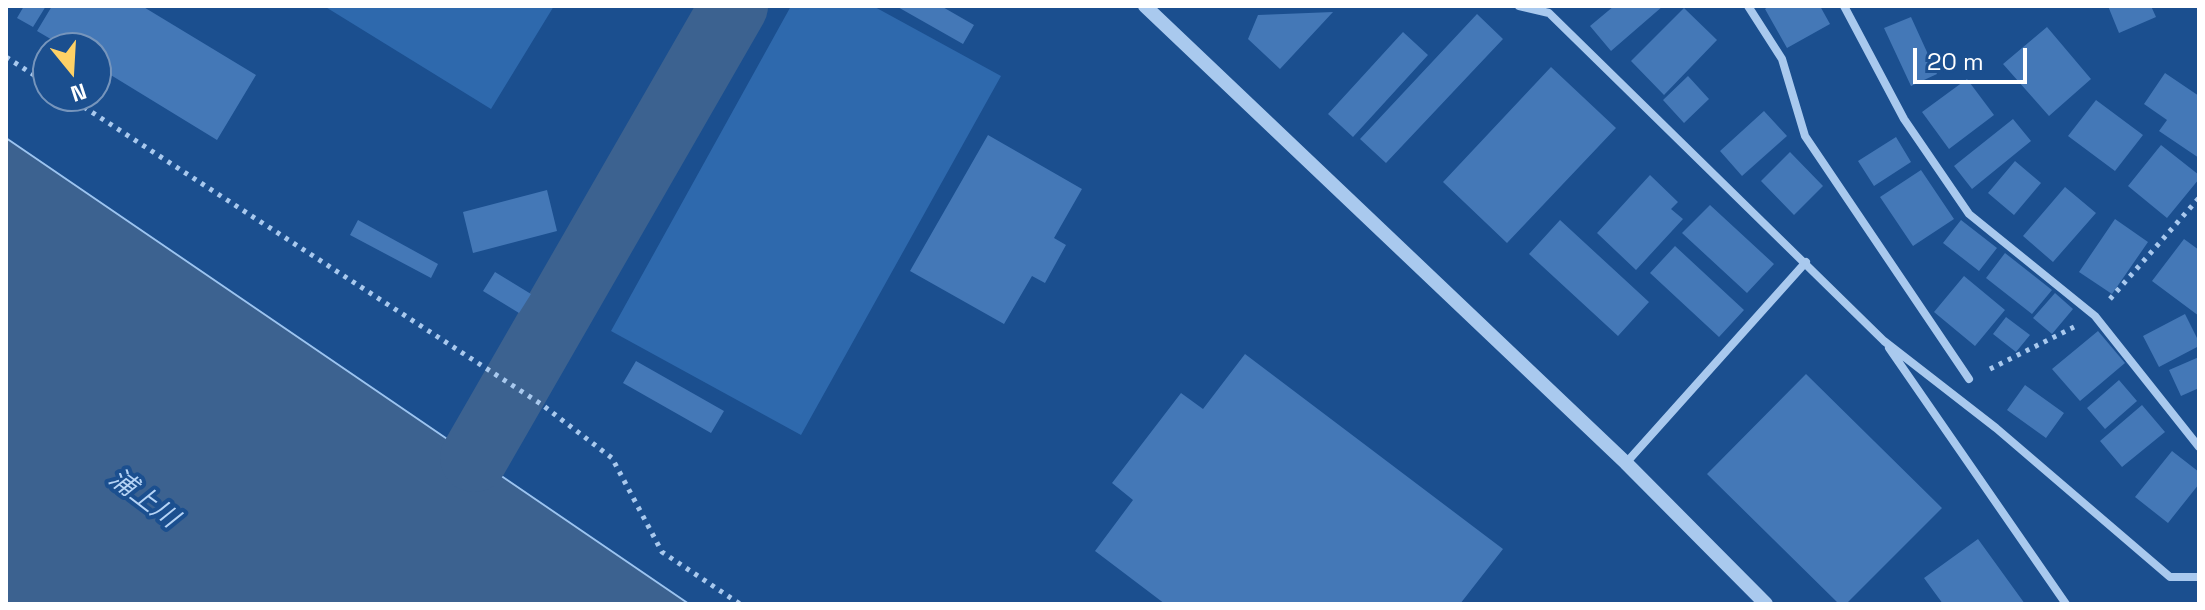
<!DOCTYPE html>
<html>
<head>
<meta charset="utf-8">
<style>
  body { margin:0 }
  #map { position:relative; width:2205px; height:610px; overflow:hidden; background:#1b4f8f; font-family:"Space Grotesk",sans-serif }
  canvas { display:block }
  .frame { position:absolute; inset:0; border:8px solid #fff; pointer-events:none }
  .north { position:absolute; left:32px; top:32px; width:80px; height:80px; box-sizing:border-box; background:#1b4f8f; border:2px solid #7695bc; border-radius:50%; rotate:162deg; font-size:22px; font-weight:700; line-height:32px; text-align:center; color:#fff }
  .north::after { content:''; display:block; margin:auto; width:28px; height:36px; background:#ffd166; clip-path:polygon(50% 0,100% 100%,50% 72%,0 100%) }
  .scale { position:absolute; left:1913px; top:48px; width:114px; height:36px; box-sizing:border-box; border:4px solid #fff; border-top:0; padding-left:10px; font-size:24px; line-height:28px; white-space:nowrap; color:#fff; -webkit-text-stroke:6px #1b4f8f; paint-order:stroke }
</style>
</head>
<body>
<div id="map">
<canvas width="2205" height="610"></canvas>
<div class="frame"></div>
<div class="north">N</div>
<div class="scale">20 m</div>
</div>
<script>
const g = document.querySelector('canvas').getContext('2d');
g.lineJoin = 'round';
function fillPath(path, color) { g.fillStyle = color; g.fill(path, 'evenodd'); }
function stroke(path, color, width, dash) { g.strokeStyle = color; g.lineWidth = width; g.lineCap = dash ? 'butt' : 'round'; g.setLineDash(dash || []); g.stroke(path); }
function label(font, color, halo, rows, align = 'center') {
  g.font = font + ' "Space Grotesk","Noto Sans JP",sans-serif'; g.lineWidth = 8; g.setLineDash([]); g.textBaseline = 'middle'; g.strokeStyle = halo; g.fillStyle = color; for (const [text, x, y, turn = 0] of rows) {
    g.save(); g.translate(x, y); g.rotate((+turn || 0) * Math.PI / 180); g.textAlign = isNaN(turn) ? turn : align; if (halo) g.strokeText(text, 0, 0); g.fillText(text, 0, 0); g.restore();
  }
}
const green = new Path2D(`
  M324,6h230l-63,103z
  M791,6h82l128,70 -200,359 -190,-104z`);
const water = new Path2D(`
  M6,138l683,466h-683z`);
const river = new Path2D(`
  M474,458l260,-452`);
const building = new Path2D(`
  M24,6h22l-13,21 -16,-9z
  M52,6h90l114,69 -39,65 -121,-74v-18h-30l-29,-17z
  M896,6h45l33,19 -11,19z
  M1614,6h49l-52,45 -21,-25z
  M1769,6h51l10,18 -43,24 -22,-39z
  M2108,6h43l5,11 -37,16z
  M1684,8l33,32 -53,55 -33,-34z
  M1333,12l-53,57 -32,-30 10,-24z
  M1477,14l26,25 -117,124 -26,-24z
  M1911,17l26,57 -26,12 -27,-58z
  M2047,27l44,52 -42,37 -46,-52z
  M1403,32l25,23 -75,82 -25,-23z
  M1551,67l65,61 -109,115 -64,-61z
  M2165,73l34,23v62l-40,-27 8,-11 -23,-16z
  M1688,76l21,23 -25,24 -21,-23z
  M1967,79l27,36 -45,34 -27,-37z
  M2096,100l47,35 -28,36 -47,-35z
  M1764,111l23,25 -45,40 -22,-25z
  M2013,119l18,22 -59,48 -18,-23z
  M988,135l94,54 -28,49 12,7 -21,38 -13,-7 -28,48 -94,-53z
  M1896,137l15,25 -37,24 -16,-25z
  M2161,145l38,30v4l-32,39 -39,-32z
  M1790,152l33,34 -29,29 -33,-34z
  M2015,161l26,22 -27,32 -26,-22z
  M1921,170l33,49 -41,27 -33,-49z
  M1650,175l28,27 -7,7 12,10 -47,51 -39,-37z
  M2065,187l31,26 -43,49 -30,-26z
  M547,190l10,41 -84,22 -10,-41z
  M1710,205l64,59 -27,29 -65,-60z
  M2115,219l33,23 -36,52 -33,-22z
  M358,220l80,44 -7,14 -81,-43z
  M1560,220l89,82 -31,34 -89,-82z
  M1961,220l36,28 -18,23 -36,-28z
  M2184,239l15,11v66l-47,-35z
  M1675,246l69,64 -25,27 -69,-64z
  M2005,253l47,37 -20,24 -46,-36z
  M495,272l36,22 -12,19 -36,-22z
  M1964,276l41,34 -30,36 -41,-34z
  M2055,293l18,16 -21,25 -19,-16z
  M2185,314l14,28v4l-40,21 -16,-31z
  M2006,317l24,18 -14,17 -23,-18z
  M2098,331l27,32 -45,38 -28,-32z
  M1245,354l258,195 -43,55h-295l-70,-53 38,-51 -21,-17 69,-90 22,16z
  M2199,357v31l-18,8 -12,-26z
  M636,361l88,50 -13,22 -88,-50z
  M1806,374l136,134 -96,96h-7l-132,-130z
  M2119,380l18,21 -32,28 -18,-21z
  M2025,385l39,28 -18,25 -39,-28z
  M2142,405l23,27 -43,35 -22,-26z
  M2172,451l27,21v12l-31,39 -33,-26z
  M1978,539l47,65h-82l-19,-26z`);
const path = new Path2D(`
  M6,57l42,27
  M67,96l474,308 71,54 50,94 78,52
  M2110,299l89,-101
  M1990,369l84,-42`);
const minor = new Path2D(`
  M1519,6l30,7 335,328 112,87 174,149h29
  M1748,6l34,53 23,77 164,243
  M1844,6l60,113 65,95 126,102 104,131
  M1889,348l177,256
  M1626,463l180,-201`);
const tertiary = new Path2D(`
  M1145,6l481,457 140,141`);
const waterNames = [
  ["浦上川",143,499,37]
];
fillPath(green, '#2e69ad');
fillPath(water, '#3c6290');
stroke(water, '#9cc4f0', 2);
stroke(river, '#3c6290', 68);
fillPath(building, '#4478b7');
stroke(path, '#a9c9ee', 5, [4, 6]);
stroke(minor, '#a9c9ee', 8);
stroke(tertiary, '#a9c9ee', 14);
label('italic 26px', '#b5d3f5', '#1b4f8f', waterNames);
</script>
</body>
</html>
